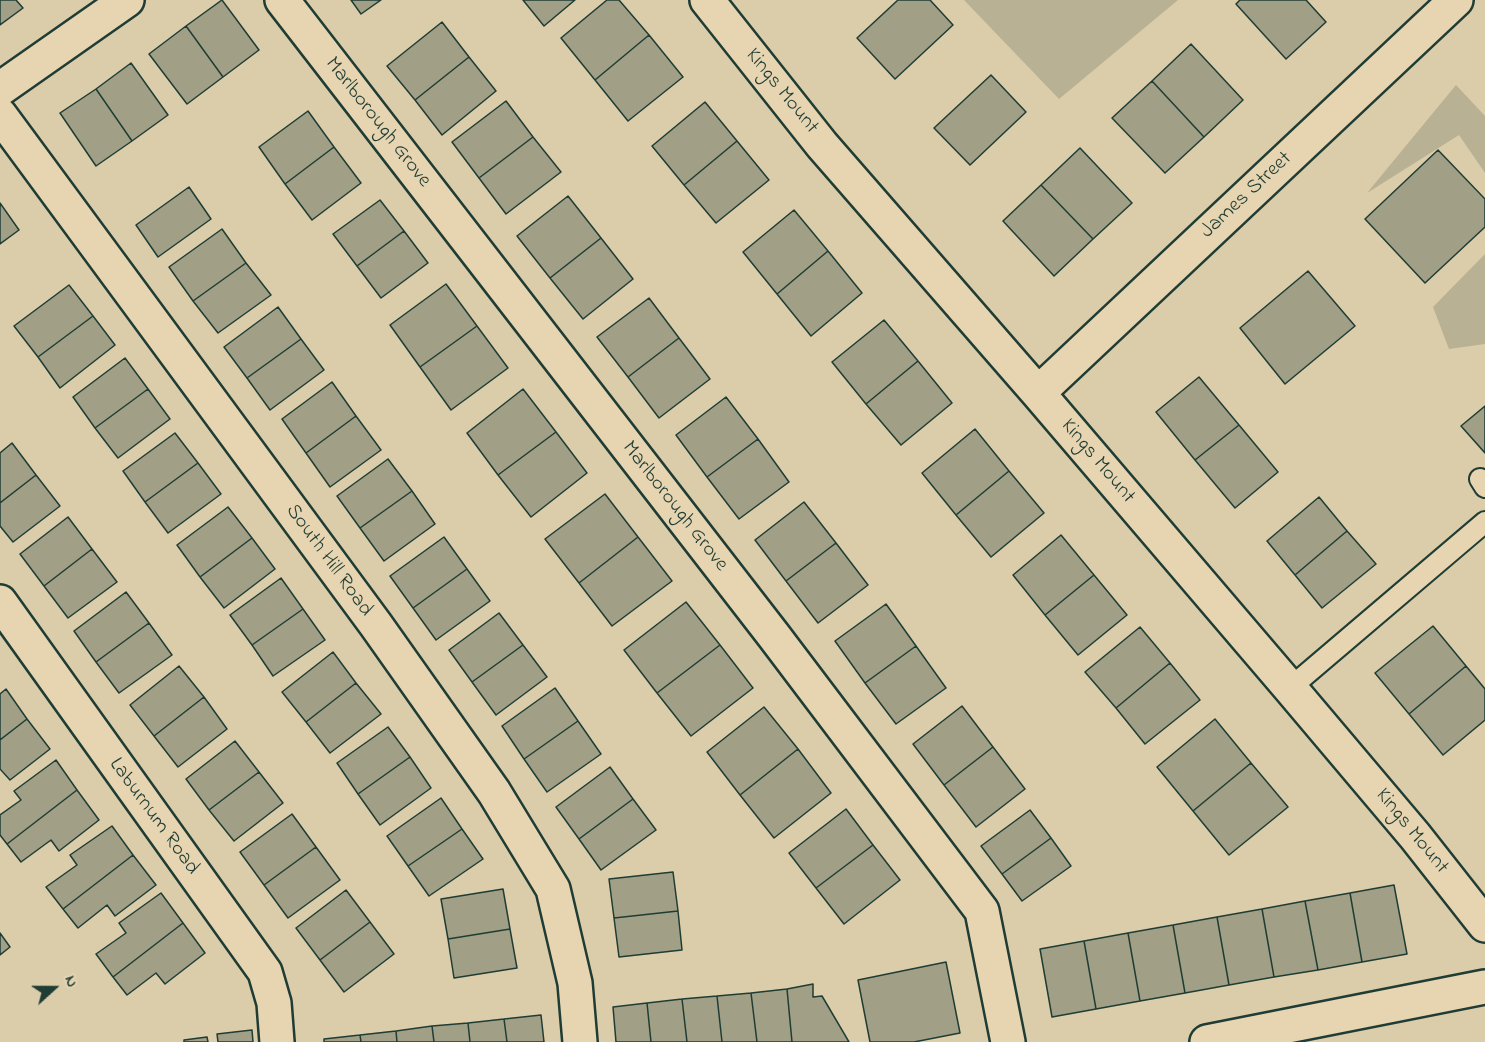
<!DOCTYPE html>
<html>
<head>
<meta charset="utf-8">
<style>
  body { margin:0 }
  #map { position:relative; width:1485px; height:1042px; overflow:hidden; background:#dbccaa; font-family:"Indie Flower",sans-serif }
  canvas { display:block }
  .north { position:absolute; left:24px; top:958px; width:60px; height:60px; -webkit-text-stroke:4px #e7d5b2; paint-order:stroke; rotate:69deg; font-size:16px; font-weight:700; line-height:24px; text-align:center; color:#1f3d34 }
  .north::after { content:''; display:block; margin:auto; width:21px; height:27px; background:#1f3d34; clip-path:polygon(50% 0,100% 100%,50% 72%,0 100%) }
</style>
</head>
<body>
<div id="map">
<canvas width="1485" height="1042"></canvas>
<div class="north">N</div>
</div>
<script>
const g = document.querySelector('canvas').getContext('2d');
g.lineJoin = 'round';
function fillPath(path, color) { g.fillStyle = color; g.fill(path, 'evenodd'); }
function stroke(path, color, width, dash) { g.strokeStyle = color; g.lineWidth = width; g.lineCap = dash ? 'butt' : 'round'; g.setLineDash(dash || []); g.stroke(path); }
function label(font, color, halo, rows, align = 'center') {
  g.font = font + ' "Indie Flower",sans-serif'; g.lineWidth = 5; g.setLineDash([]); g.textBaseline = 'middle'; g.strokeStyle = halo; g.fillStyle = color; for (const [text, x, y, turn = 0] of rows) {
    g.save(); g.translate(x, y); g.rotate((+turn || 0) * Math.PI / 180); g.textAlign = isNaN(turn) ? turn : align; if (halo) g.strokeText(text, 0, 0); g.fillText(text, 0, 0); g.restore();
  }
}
const green = new Path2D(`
  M964,0h214l-119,99z
  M1456,85l29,31v57l-26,-38 -92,58z
  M1485,254v90l-36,5 -16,-42z`);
const building = new Path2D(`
  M0,0h16l7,8 -23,17z
  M222,0l37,50 -36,27 -37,-51z
  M351,0h30l-20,14z
  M523,0h52l-31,26z
  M607,0h12l30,35 -54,45 -34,-42z
  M898,0h32l23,25 -58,54 -38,-41z
  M1240,0h66l20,22 -40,37 -50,-55z
  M442,22l27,35 -54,43 -28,-34z
  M186,26l37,51 -36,27 -38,-50z
  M649,35l34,42 -55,44 -33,-41z
  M1191,44l52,56 -39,37 -52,-56z
  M469,57l27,34 -54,44 -27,-35z
  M131,63l37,52 -36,26 -36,-52z
  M991,75l35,37 -56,53 -36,-37z
  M1152,81l52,56 -39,36 -53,-55z
  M96,89l36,52 -36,25 -36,-53z
  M506,101l27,36 -54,41 -27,-36z
  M705,102l32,39 -53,44 -32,-39z
  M308,111l26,36 -49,37 -26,-37z
  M533,137l28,35 -55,42 -27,-36z
  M737,141l32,39 -53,43 -32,-38z
  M334,147l27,36 -49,37 -27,-36z
  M1080,148l52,55 -39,36 -52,-54z
  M1438,150l47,49v28l-60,56 -60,-64z
  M1041,185l52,54 -39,37 -51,-55z
  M189,187l22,32 -53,38 -22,-32z
  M568,196l33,42 -51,40 -33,-42z
  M380,200l24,31 -47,35 -24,-32z
  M0,203l19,27 -19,14z
  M794,210l34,41 -51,43 -34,-42z
  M222,229l24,34 -53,38 -24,-34z
  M404,231l24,32 -47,35 -24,-32z
  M601,238l32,41 -50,40 -33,-41z
  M828,251l34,42 -51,43 -34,-42z
  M246,263l25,32 -53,38 -25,-32z
  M1308,271l47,55 -70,58 -45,-56z
  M446,284l31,42 -57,41 -30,-42z
  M69,285l24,31 -55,41 -24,-31z
  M649,298l30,40 -51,39 -31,-40z
  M278,307l23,32 -54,39 -23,-31z
  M93,316l22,29 -55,43 -22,-31z
  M884,320l34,41 -52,43 -34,-42z
  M477,326l31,42 -57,42 -31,-43z
  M679,338l31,41 -51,39 -31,-41z
  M301,339l23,31 -54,40 -23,-32z
  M125,358l23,31 -53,39 -22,-31z
  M918,361l34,42 -51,42 -35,-41z
  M1199,377l40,48 -44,35 -39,-48z
  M332,382l24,34 -50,37 -24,-34z
  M148,389l22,30 -52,39 -23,-30z
  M523,389l33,43 -58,43 -31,-42z
  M726,397l32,42 -51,38 -31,-42z
  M1485,406v47l-24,-27z
  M356,416l25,34 -51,37 -24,-34z
  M1239,425l39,47 -43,36 -40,-48z
  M975,429l34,42 -53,44 -34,-42z
  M556,432l31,41 -56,44 -33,-42z
  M175,433l23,30 -53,39 -22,-31z
  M758,439l31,43 -50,37 -32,-42z
  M12,443l24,32 -36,28v-50z
  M388,459l24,32 -52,37 -23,-32z
  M198,463l23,31 -53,39 -23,-31z
  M1009,471l35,42 -53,44 -35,-42z
  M36,475l24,31 -47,36 -13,-16v-23z
  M412,491l23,33 -51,37 -24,-33z
  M605,494l33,43 -59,46 -34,-44z
  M1319,497l28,34 -52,44 -28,-34z
  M804,502l32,41 -50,38 -31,-41z
  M228,507l24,31 -52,39 -23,-32z
  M68,517l24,32 -48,37 -24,-32z
  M1347,531l29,33 -54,44 -27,-33z
  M1061,535l33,40 -49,40 -32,-40z
  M444,537l23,32 -54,39 -23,-32z
  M638,537l34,44 -60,45 -33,-43z
  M252,538l23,31 -51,39 -24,-31z
  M836,543l32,42 -50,38 -32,-42z
  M92,549l25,33 -49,36 -24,-32z
  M467,569l23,32 -54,39 -23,-32z
  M1094,575l33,40 -49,40 -33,-40z
  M281,578l22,31 -51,36 -22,-30z
  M126,592l23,31 -53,39 -22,-31z
  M686,602l34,43 -63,48 -33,-43z
  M886,604l30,42 -51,37 -30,-42z
  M303,609l22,31 -52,36 -21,-31z
  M499,613l24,32 -51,37 -23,-32z
  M149,623l23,32 -53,38 -23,-31z
  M1433,626l33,40 -57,48 -34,-41z
  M1140,627l30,36 -54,45 -31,-36z
  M523,645l24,32 -51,38 -24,-33z
  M720,645l33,43 -62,48 -34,-43z
  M916,646l30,42 -50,36 -31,-41z
  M333,652l23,31 -50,39 -24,-30z
  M1170,663l30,37 -55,44 -29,-36z
  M179,666l25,31 -50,39 -24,-31z
  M1466,666l19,23v31l-42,35 -34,-41z
  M356,683l25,31 -51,39 -24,-31z
  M555,688l23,33 -54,38 -22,-33z
  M6,689l21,30 -27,21v-46z
  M204,697l23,32 -49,38 -24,-31z
  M962,706l31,41 -49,38 -31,-41z
  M764,707l34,42 -58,46 -33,-43z
  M27,719l23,30 -40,31 -10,-11v-29z
  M1215,719l36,44 -58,48 -36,-44z
  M578,721l23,33 -54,38 -23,-33z
  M388,727l22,30 -52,37 -21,-31z
  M235,741l24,31 -50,38 -23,-31z
  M993,747l32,42 -49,38 -32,-42z
  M798,749l33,44 -57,45 -34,-43z
  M410,757l21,31 -51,37 -22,-31z
  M56,760l21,30 -70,54 -7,-9v-20l21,-15 -7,-9z
  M1251,763l37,44 -59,48 -36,-44z
  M610,767l23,32 -54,40 -23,-32z
  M259,772l24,31 -49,38 -25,-31z
  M77,790l22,30 -40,31 -8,-11 -30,22 -14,-18z
  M441,798l21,31 -54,37 -21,-30z
  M633,799l23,31 -55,40 -22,-31z
  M846,809l27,36 -57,43 -27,-35z
  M1030,810l21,28 -49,36 -21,-28z
  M292,814l24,33 -52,38 -24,-33z
  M112,826l21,29 -70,54 -17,-22 31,-22 -7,-10z
  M462,829l21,30 -54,37 -21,-30z
  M1051,838l20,28 -49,35 -20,-27z
  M873,845l27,35 -56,44 -28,-36z
  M316,847l24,33 -52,38 -24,-33z
  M133,855l23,30 -41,31 -8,-11 -29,23 -15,-19z
  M673,872l5,39 -64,7 -5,-39z
  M1394,885l13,69 -45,8 -12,-69z
  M503,889l7,40 -62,10 -7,-40z
  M346,890l24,32 -50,38 -24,-32z
  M161,893l22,30 -70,54 -17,-23 30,-21 -7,-10z
  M1350,893l12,69 -44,8 -13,-69z
  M1305,901l13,69 -44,7 -12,-68z
  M1262,909l12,68 -45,8 -12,-68z
  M678,911l4,39 -63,7 -5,-39z
  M1217,917l12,68 -44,8 -12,-68z
  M370,922l24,32 -50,38 -24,-32z
  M183,923l22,30 -40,31 -9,-11 -29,22 -14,-18z
  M1173,925l12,68 -45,8 -12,-68z
  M510,929l7,39 -63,10 -6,-39z
  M0,933l10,14 -10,8z
  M1128,933l12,68 -44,8 -12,-68z
  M1084,941l12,68 -44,8 -12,-68z
  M946,962l14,71 -46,9h-44l-12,-62z
  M813,984v13l9,-1 27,46h-57l-5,-53z
  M787,989l5,53h-35l-6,-49z
  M751,993l6,49h-35l-5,-46z
  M717,996l5,46h-35l-5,-43z
  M682,999l5,43h-36l-4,-39z
  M647,1003l4,39h-35l-3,-35z
  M541,1015l3,27h-37l-3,-23z
  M504,1019l3,23h-37l-2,-19z
  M468,1023l2,19h-36l-2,-16z
  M432,1026l2,16h-37l-1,-11z
  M252,1030l1,12h-35l-1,-8z
  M396,1031l1,11h-36l-1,-7z
  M360,1035l1,7h-37v-3z
  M207,1037l1,5h-24v-2z`);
const lane = new Path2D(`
  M1480,479l5,8
  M1290,688l195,-166`);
const street = new Path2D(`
  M282,0l492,636 208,275 26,131
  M707,0l115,145 216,248 252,295 125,148 70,89
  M0,115l376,510 118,167 59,97 22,94 5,59
  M1038,393l418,-393
  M0,602l265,370 9,31 3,39`);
const secondary = new Path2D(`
  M0,89l127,-89
  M1207,1042l278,-55`);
const streetNames = [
  ["Kings Mount",781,92,51],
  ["Marlborough Grove",377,123,52],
  ["James Street",1247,196,-43],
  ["Kings Mount",1097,462,50],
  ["Marlborough Grove",674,507,52],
  ["South Hill Road",328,561,54],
  ["Laburnum Road",153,817,54],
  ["Kings Mount",1411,832,51]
];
fillPath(green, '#b8b194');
fillPath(building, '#a19f86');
stroke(building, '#1f3d34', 1.5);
stroke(lane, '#1f3d34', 24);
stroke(street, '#1f3d34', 38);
stroke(secondary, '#1f3d34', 38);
stroke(lane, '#e7d5b2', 20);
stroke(street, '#e7d5b2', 33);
stroke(secondary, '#e7d5b2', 33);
label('21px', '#1f3d34', '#e7d5b2', streetNames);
</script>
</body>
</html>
